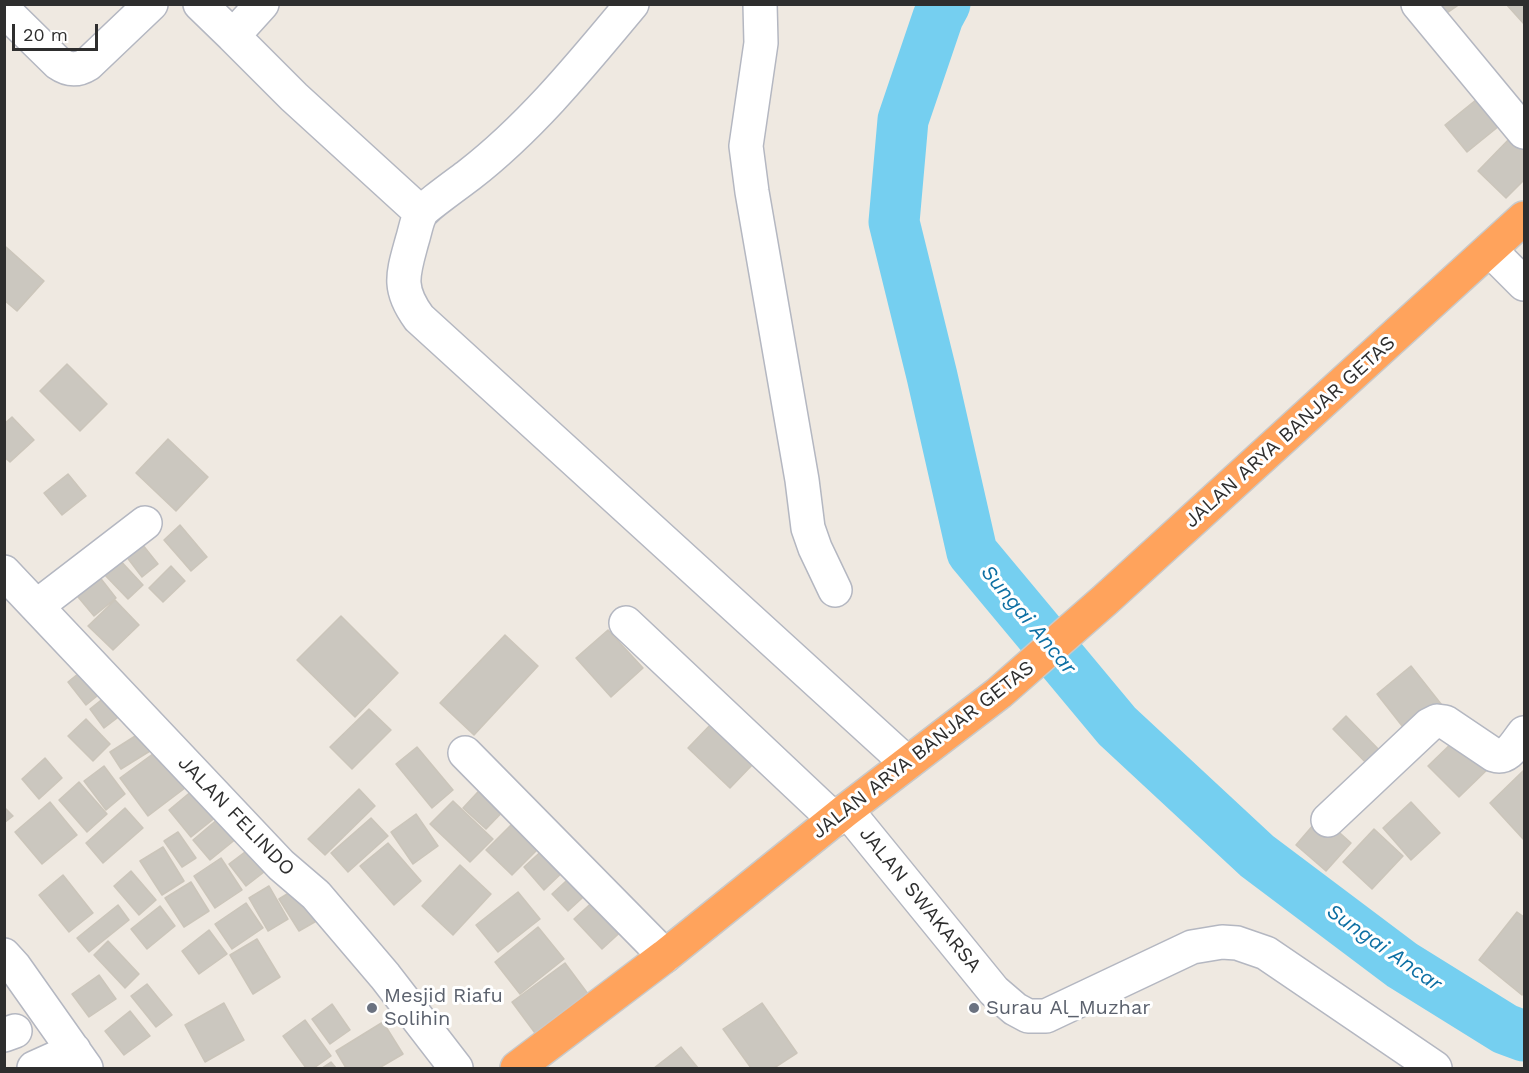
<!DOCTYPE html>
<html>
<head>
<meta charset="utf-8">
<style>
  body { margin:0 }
  #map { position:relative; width:1529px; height:1073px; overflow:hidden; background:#efe9e1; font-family:"Work Sans",sans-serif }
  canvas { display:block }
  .frame { position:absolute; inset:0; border:6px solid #2e2e2e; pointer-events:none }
  .scale { position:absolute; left:12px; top:24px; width:86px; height:27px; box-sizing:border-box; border:3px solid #2e2e2e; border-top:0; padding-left:8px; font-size:18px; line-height:21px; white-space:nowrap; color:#2e2e2e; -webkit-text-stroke:4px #fff; paint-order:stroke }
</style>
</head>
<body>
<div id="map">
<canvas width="1529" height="1073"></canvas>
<div class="frame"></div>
<div class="scale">20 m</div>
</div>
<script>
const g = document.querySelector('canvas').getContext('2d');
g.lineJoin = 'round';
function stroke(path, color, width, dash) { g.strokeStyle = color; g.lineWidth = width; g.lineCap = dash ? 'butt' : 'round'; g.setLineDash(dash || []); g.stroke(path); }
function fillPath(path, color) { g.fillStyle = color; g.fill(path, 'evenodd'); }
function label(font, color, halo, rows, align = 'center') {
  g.font = font + ' "Work Sans",sans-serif'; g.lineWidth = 6; g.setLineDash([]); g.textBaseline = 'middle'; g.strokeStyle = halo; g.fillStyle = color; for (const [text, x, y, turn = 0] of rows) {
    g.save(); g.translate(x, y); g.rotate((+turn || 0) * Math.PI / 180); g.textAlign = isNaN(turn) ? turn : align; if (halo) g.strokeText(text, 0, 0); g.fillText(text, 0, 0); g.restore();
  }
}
const river = new Path2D(`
  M945,4l-7,13 -35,103 -9,102 38,154 40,176 145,174 140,130 145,109 103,64 19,7`);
const building = new Path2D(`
  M1441,4h19l-13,9z
  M1506,4h18v20z
  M1482,95l22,27 -37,30 -22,-27z
  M1512,136l12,12v32l-18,18 -28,-27z
  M6,247l38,34 -27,30 -13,-11v-52z
  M67,364l40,40 -27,27 -40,-40z
  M12,417l22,23 -24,22 -6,-5v-33z
  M168,439l40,38 -32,34 -40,-38z
  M68,474l18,22 -24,19 -18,-22z
  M180,525l27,32 -16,14 -27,-31z
  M142,544l16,20 -16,13 -16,-21z
  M117,557l26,28 -15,14 -26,-27z
  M91,566l25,32 -22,18 -26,-31z
  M171,566l14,15 -22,21 -14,-14z
  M115,600l24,25 -26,25 -25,-24z
  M341,616l57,57 -43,44 -58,-57z
  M608,630l35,38 -32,29 -35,-39z
  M505,635l33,31 -64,69 -34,-32z
  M1411,666l34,43 -35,27 -33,-42z
  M84,669l18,23 -16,13 -18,-23z
  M110,693l15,19 -21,16 -14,-19z
  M369,709l22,21 -39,39 -22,-22z
  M1346,716l41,42 -13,13 -41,-42z
  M86,719l24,25 -17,17 -25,-25z
  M715,720l41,41 -26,27 -42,-40z
  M140,733l10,18 -29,18 -11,-17z
  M1459,736l31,31 -31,30 -31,-31z
  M417,747l36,43 -21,18 -36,-44z
  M161,748l28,37 -41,31 -28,-38z
  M45,758l17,20 -23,21 -17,-20z
  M104,766l21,28 -19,16 -22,-29z
  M1524,770v70l-34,-37z
  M489,780l23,22 -26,27 -23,-21z
  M79,782l28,32 -20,18 -28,-32z
  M199,785l22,28 -30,24 -22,-27z
  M359,789l16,17 -50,49 -17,-16z
  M453,801l40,38 -23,23 -40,-38z
  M50,802l27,33 -35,29 -27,-32z
  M1411,802l29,31 -29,27 -28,-32z
  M4,807l9,9 -9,7z
  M125,808l18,20 -40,35 -17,-20z
  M225,813l17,21 -32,26 -17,-20z
  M416,814l22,32 -25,18 -22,-32z
  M521,815l26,25 -35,35 -26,-25z
  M1321,816l30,27 -25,28 -30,-26z
  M371,818l17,18 -40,36 -17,-19z
  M1374,829l29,27 -31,33 -29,-27z
  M178,832l18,26 -14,9 -18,-26z
  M257,843l16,22 -27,21 -17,-22z
  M388,843l33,38 -27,24 -34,-39z
  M547,846l21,21 -24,23 -20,-23z
  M163,847l21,34 -22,14 -22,-34z
  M221,858l21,32 -27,18 -21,-32z
  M460,865l31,29 -38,41 -31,-29z
  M131,871l25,29 -17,15 -25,-29z
  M577,871l16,17 -25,23 -16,-17z
  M63,875l30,38 -24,19 -30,-37z
  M191,882l18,29 -25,16 -19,-29z
  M269,886l19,33 -20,12 -19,-33z
  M300,886l20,33 -21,12 -20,-32z
  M518,892l22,27 -42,33 -22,-27z
  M598,897l28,30 -24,22 -28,-30z
  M246,903l17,25 -31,21 -17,-25z
  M118,905l11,15 -40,32 -12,-14z
  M160,906l15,20 -28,23 -16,-20z
  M1517,912l7,5v75l-2,3 -43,-35z
  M538,927l26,32 -44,35 -25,-32z
  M209,930l18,24 -28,20 -17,-23z
  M257,939l23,38 -27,17 -23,-39z
  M108,941l31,33 -14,14 -31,-33z
  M565,963l26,35 -53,39 -26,-35z
  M99,975l17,24 -27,18 -17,-23z
  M147,984l25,31 -16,12 -25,-31z
  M224,1003l20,37 -39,22 -20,-37z
  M762,1003l35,50 -23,15h-23l-28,-39z
  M332,1004l18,26 -20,14 -18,-25z
  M130,1011l20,25 -26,19 -19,-24z
  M305,1020l26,36 -17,12h-8l-23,-32z
  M383,1022l20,32 -24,14h-33l-10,-17z
  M681,1047l17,21h-44z
  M331,1062l5,6h-14z`);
const minor = new Path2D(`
  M200,4l33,32
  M262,4l-29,32 61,61 126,115
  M632,4c-50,60 -101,123 -163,171 -9,7 -46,33 -49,40 -4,8 -5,17 -8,26 -9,33 -15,47 7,77l488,445
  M760,4l1,39 -15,103 6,46 50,288 6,48 7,20 20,42
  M1418,4l106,128
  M4,10l54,53c10,7 19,8 30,1l63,-60
  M1490,250l34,34
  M4,572l277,293 35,30 69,81 71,92
  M37,606l108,-83
  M626,623l209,197
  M465,753l200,203
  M845,811l8,7 141,173 21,18 13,7h18l146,-69 30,-5 15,1 29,10 169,115
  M1328,820l101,-95 8,-4 8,1 49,33c14,5 22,-12 30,-22
  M4,955l10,11 72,102
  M4,1035l11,-4
  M34,1068l40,-18`);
const highway = new Path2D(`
  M517,1068l148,-112 180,-145 154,-118 106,-93 419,-382`);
const markers = [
  [372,1008,6,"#6b7280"],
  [974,1008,6,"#6b7280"]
];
const streetNames = [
  ["JALAN ARYA BANJAR GETAS",1290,432,-42],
  ["JALAN ARYA BANJAR GETAS",923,750,-38],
  ["JALAN FELINDO",236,816,46],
  ["JALAN SWAKARSA",920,900,51]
];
const worshipNames = [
  ["Mesjid Riafu",384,996],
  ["Solihin",384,1019],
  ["Surau Al_Muzhar",986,1008]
];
const waterNames = [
  ["Sungai Ancar",1028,620,50],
  ["Sungai Ancar",1384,948,35]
];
stroke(river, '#75cff0', 51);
fillPath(building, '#cbc7bf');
stroke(building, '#cbc5ba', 1.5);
stroke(minor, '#b4b7c1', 36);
stroke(highway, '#c9c9c9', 36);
stroke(minor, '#fff', 33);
stroke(highway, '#ffa35c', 33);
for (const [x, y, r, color] of markers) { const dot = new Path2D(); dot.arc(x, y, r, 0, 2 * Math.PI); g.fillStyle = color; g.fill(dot); stroke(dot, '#fff', 2); }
label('20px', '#2e2e2e', '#fff', streetNames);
label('20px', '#5b616d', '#fff', worshipNames, 'left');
label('italic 21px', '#0d6fa3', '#fff', waterNames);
</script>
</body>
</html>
